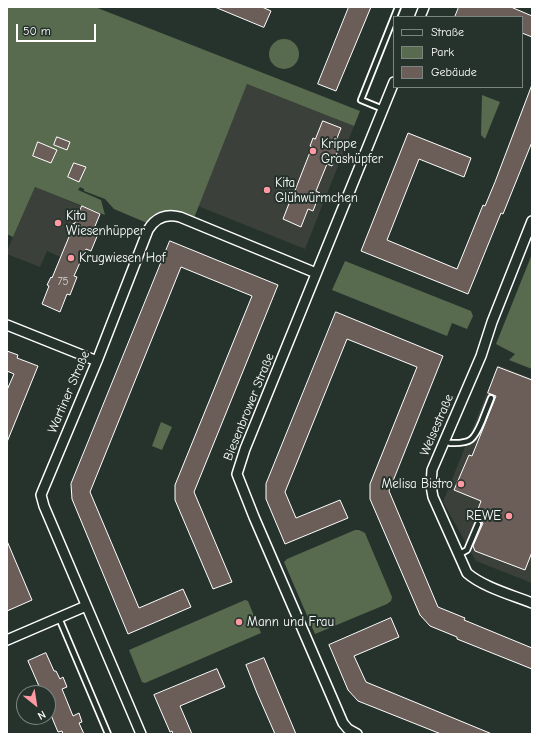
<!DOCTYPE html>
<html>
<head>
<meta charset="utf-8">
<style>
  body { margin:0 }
  #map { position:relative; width:539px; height:741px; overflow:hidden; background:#26332d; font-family:"Comic Neue",sans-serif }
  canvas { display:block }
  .frame { position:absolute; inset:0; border:8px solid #fff; pointer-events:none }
  .legend { position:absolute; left:393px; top:16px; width:130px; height:72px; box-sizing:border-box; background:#26332d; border:1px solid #7d8581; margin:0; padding:5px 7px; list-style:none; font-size:12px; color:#fff }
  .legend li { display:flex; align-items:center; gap:8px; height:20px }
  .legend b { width:20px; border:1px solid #7d8581 }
  .north { position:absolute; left:16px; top:685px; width:40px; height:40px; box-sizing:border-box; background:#26332d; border:1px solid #7d8581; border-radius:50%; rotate:150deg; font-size:11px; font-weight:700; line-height:16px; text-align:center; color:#fff }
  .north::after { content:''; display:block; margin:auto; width:14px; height:18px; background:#ff9aa2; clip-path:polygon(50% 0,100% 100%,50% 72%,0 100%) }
  .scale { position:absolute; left:16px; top:24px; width:80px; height:18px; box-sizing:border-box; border:2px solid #fff; border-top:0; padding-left:5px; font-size:12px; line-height:14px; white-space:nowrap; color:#fff; -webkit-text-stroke:3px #26332d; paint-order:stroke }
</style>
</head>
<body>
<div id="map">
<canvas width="539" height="741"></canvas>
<div class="frame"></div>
<ul class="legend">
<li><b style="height:5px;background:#26332d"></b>Straße</li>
<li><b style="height:11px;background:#596b4e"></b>Park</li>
<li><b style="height:11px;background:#6b5e59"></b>Gebäude</li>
</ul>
<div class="north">N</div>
<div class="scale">50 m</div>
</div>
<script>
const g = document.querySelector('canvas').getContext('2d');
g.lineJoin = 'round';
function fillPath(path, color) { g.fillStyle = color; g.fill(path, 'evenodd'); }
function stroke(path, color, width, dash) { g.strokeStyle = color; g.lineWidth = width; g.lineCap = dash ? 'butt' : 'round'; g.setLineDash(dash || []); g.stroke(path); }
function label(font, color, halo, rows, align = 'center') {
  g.font = font + ' "Comic Neue",sans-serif'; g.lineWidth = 4; g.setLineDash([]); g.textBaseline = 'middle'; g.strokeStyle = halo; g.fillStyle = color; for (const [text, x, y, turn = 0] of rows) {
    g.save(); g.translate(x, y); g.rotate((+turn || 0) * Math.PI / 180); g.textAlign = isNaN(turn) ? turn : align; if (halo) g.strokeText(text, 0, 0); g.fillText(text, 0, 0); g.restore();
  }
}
const built = new Path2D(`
  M247,84l107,42 -49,123 -107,-43z
  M35,187l65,27 -21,51 -32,-14 -7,16 -33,-13v-3z
  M498,365l34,14v204l-56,-22 -33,-59z`);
const green = new Path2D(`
  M7,7h88l265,104 -6,15 -107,-42 -53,134c-19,-8 -31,-13 -47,5l-33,-14 -9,-10 -21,-8v-2l-4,-2 -2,3 23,10 4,15 -70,-28 -22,50 -6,-3z
  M269 54a15 15 0 1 1 30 0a15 15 0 1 1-30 0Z
  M482,95l18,7 -15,37 -4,-4z
  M532,254v115l-23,-9 6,-6 -19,-10z
  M345,261l126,50 2,5 -6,13 -15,-6 -5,13 -115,-46z
  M161,422l11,5 -10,23 -10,-4z
  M355,530h4l6,3 27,64 -1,4 -4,3 -72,30 -31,-72 3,-3z
  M245,600l3,1 13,32 -116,50 -3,-1 -13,-32z`);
const building = new Path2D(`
  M215,7h47l9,4 -7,16z
  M349,7h22l-35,84 -18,-7z
  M459,7h52l21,9v21l-10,-4v-16h-67z
  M532,85v57l-29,72 -2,-1 -33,81 -107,-43 47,-118 63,25 -7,19 -45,-18 -32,81 70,29 26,-64 2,1 10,-24z
  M323,121l18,7 -7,18 5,2 -7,18 -5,-2 -11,27 4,2 -7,18 -5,-2 -7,18 -18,-8 7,-18 -2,-1 3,-8 3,1 18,-46 -2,-1 3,-8 2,1z
  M57,137l13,5 -3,8 -13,-5z
  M38,142l19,8 -6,13 -18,-7z
  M74,163l12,4 -7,15 -11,-5z
  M82,206l18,8 -7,17 5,3 -7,17 -5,-2 -12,27 3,1 -7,18 -3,-1 -7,18 -18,-8 7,-18 -2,-1 4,-8 1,1 19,-46h-2l4,-9 1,1z
  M170,241l108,44 -84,207 38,90 -19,7 -38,-89v-15l77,-189 -71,-29 -91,225 49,116 44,-19 8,18 -63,27 -56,-135 -1,-15z
  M336,312l107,44 -54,135 49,116 27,11 -1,2 68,28v21l-75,-30v-2l-27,-11 -10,-11 -50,-116v-15l47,-117 -70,-28 -62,153 11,26 44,-18 8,18 -63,26 -19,-45v-15z
  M7,351l11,4 -1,3 21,8 -31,76v-52l7,-16 -7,-3z
  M498,367l34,13v172l-7,18 -50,-19 -2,-5 10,-23 -4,-3h-5l7,-19 -27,-11 15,-35 3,1 24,-60 -8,-3z
  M7,541l25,59 -25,11z
  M391,618l8,19 -45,19 12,26 126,52h-51l-83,-33 -10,-11 -19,-45z
  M46,653l8,18h2l4,8 3,-2 4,10 -5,2 11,27 6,-3 3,9 -3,1 5,11h-21l-1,-3 -4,1 -10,-24v-15h-6l-14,-32z
  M264,658l32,76h-21l-18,-41 -11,-28z
  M217,669l8,18 -45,19 12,28h-19l-1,-3 -2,1 -16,-37z`);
const service = new Path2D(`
  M383,109l-22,-9 37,-93
  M450,443c21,1 24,-3 32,-22 3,-8 6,-15 9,-23
  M458,555l9,-5 11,-26
  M59,618l49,116`);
const minor = new Path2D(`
  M420,17l4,-10
  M532,221l-40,101 -11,34 -49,114 -1,16 2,11 34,76c16,14 45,22 65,30
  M7,325l90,36
  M7,640l79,-34
  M141,734l-97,-228 -3,-11 2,-5 54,-129 51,-131c7,-12 18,-17 32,-13l136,56
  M357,734l-9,-5 -5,-6 -89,-206 -17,-43 8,-25 149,-367`);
const markers = [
  [313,151,4,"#ff9aa2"],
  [267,190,4,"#ff9aa2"],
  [58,223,4,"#ff9aa2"],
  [71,258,4,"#ff9aa2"],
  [461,484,4,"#ff9aa2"],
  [509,516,4,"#ff9aa2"],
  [239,622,4,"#ff9aa2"]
];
const numberNames = [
  ["75",63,282]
];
const poiNames = [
  ["Krippe",321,144],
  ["Grashüpfer",321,159],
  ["Kita",275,183],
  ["Glühwürmchen",275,198],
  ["Kita",66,216],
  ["Wiesenhüpper",66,231],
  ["Krugwiesen Hof",79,258],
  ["Melisa Bistro",453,484,"right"],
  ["REWE",501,516,"right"],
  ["Mann und Frau",247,622]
];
const streetNames = [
  ["Wartiner Straße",69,392,-67],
  ["Biesenbrower Straße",249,407,-68],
  ["Welsestraße",437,425,-67]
];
fillPath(built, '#3b403a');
fillPath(green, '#596b4e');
fillPath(building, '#6b5e59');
stroke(building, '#fff', 1);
stroke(service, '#fff', 8);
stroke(minor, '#fff', 12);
stroke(service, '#26332d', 4.5);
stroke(minor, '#26332d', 9);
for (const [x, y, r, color] of markers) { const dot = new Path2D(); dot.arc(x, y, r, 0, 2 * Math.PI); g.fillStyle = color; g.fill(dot); stroke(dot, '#26332d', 1.5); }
label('11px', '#dad7d6', null, numberNames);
label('13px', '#fff', '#26332d', poiNames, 'left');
label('13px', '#fff', '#26332d', streetNames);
</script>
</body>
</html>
